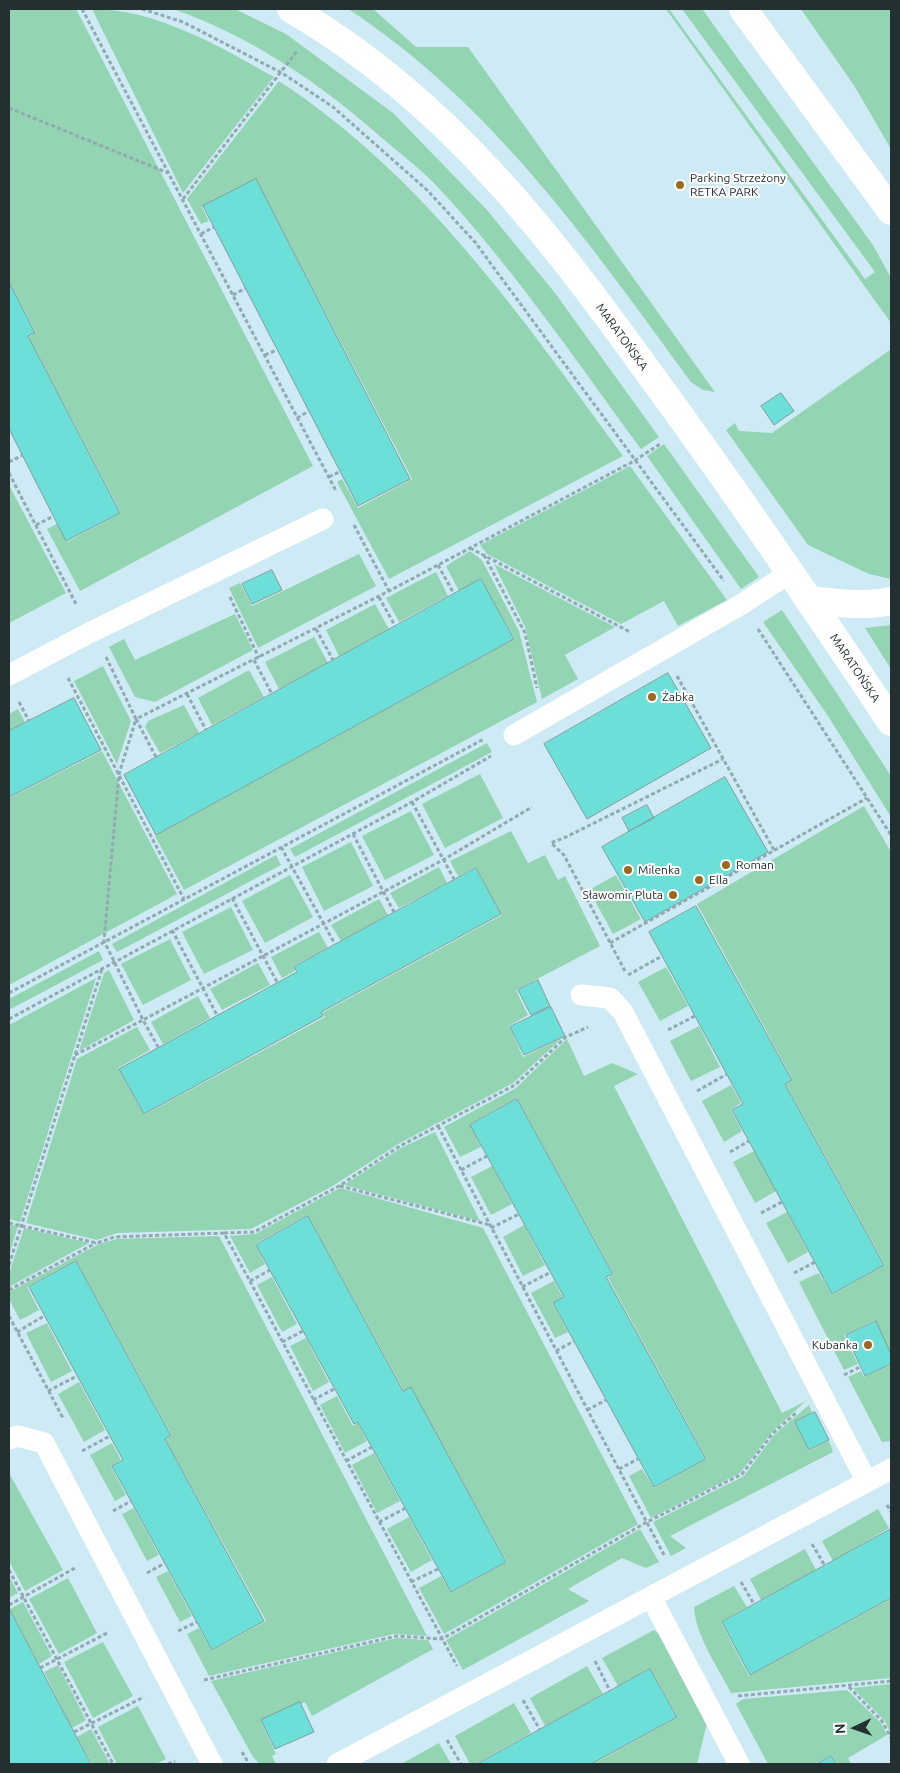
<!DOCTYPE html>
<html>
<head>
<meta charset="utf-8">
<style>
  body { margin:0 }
  #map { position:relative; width:900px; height:1773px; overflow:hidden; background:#ceeaf4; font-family:Ubuntu,sans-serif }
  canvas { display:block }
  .frame { position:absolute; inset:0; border:10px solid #242f32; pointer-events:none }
  .north { position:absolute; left:830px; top:1703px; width:50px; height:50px; -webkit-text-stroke:4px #fff; paint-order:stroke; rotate:267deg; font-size:14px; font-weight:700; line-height:20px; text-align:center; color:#242f32 }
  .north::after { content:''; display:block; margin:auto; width:18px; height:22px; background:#242f32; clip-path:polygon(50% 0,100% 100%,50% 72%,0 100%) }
</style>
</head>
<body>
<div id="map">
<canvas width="900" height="1773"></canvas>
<div class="frame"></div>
<div class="north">N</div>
</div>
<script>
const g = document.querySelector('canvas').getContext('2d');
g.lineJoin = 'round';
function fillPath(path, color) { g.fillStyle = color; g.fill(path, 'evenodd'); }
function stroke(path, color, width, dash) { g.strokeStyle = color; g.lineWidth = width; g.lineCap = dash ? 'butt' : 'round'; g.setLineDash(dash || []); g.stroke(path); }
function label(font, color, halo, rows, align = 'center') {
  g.font = font + ' Ubuntu,sans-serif'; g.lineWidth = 4; g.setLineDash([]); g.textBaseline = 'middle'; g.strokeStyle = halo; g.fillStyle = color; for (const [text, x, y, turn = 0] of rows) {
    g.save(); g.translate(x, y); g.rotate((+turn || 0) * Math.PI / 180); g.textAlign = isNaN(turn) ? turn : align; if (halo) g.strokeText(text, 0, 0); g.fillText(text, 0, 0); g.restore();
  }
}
const green = new Path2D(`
  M9,9h67l237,457 -233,125 -33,-62 10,-5 10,18 54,-29 -92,-176 7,-4 -27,-52z
  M92,9c64,0 127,37 182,68l-91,116z
  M173,9l64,1 49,24 107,79 94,97 68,83 104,144 -18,12c-67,-91 -131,-186 -209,-268 -13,-13 -29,-25 -43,-37 -64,-57 -135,-107 -216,-135z
  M348,9h25l43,38h52l247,345 -12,-2 -12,-8c-99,-136 -200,-280 -343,-373z
  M666,9h3l196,270 10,-7 -193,-263h20l171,236 18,33v45z
  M801,9h90v140l-36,-62z
  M279,81c145,95 243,236 344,375l-234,123 -52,-97 5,-3 16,29 54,-29 -156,-300 -54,28 7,14 -8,3 -14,-25z
  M891,334v245l-22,-5 -61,-29 -82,-115 9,-7 4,8 33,2 118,-83z
  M664,444l95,133 -18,12 -94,-133z
  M630,466l97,134 -49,26 -14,-25 -43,23 -134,-70 -7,-9z
  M9,485l57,108 -57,30z
  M470,551l12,9 37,71 18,71 -353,188 -29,-54 360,-197 -34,-60 -22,12 -13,-25z
  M359,554l17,32 -118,62 -29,-60 11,-5 12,23z
  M494,564l121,63 -50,28 13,24 -36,20 -17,-72z
  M436,572l12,24 -49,26 -13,-24z
  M375,604l14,25 -50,27 -13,-26z
  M782,610l109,166v41l-63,-101 -65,-94z
  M235,614l18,36 -98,52 -20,-5 -26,-50 15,-8 11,21z
  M891,625v44l-26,-41z
  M314,637l14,26 -49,26 -14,-27z
  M103,666l28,55 -14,43 -43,-83z
  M249,670l15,27 -52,28 -14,-27z
  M184,705l15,28 -39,20 -15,-26 3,-6z
  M18,709l7,13 -16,9v-17z
  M487,743l5,9 -197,105 -5,-8z
  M102,751l75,143 -168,91v-187z
  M480,774l23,44 -58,30 -23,-44z
  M864,806l27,46v503l-16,-35 -31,15 14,29 -14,6 -45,-88 20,-9 13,22 53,-30 -99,-181 7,-4 -96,-176z
  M411,811l23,44 -49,25 -23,-44z
  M511,831l17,32 17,-8 13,25 7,-4 35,70 -84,44 12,25 -19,11 14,31 39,-19 -49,45 -113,60 -69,44 -80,42 -134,4 -20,7 -71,-17 51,-164 60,-32 13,23 -32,18 26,47 181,-98 -3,-4 180,-98 -26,-48 -18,9 -8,-15z
  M351,842l22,44 -49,25 -22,-44z
  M276,855l5,10 -164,87 -5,-8z
  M439,867l8,16 -48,25 -9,-15z
  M290,875l23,42 -48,26 -23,-42z
  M616,875l25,44 -28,15 -24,-44z
  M379,899l9,16 -47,26 -10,-16z
  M231,907l22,43 -49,24 -22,-42z
  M319,932l9,16 -35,18 2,5 -13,7 -11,-21z
  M170,939l21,41 -48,25 -22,-41z
  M99,951l4,9 -94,50v-11z
  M258,963l12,22 -48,25 -12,-21z
  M666,967l22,39 -28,15 -22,-39z
  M109,970l25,50 -55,31 25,-78z
  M96,978l-76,244 -11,-3v-194z
  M198,996l12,22 -47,26 -12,-22z
  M699,1026l21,41 -29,14 -21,-40z
  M567,1039l17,37 28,-13 26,11 -24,12 168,327 24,-12 -34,31 -32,41 -89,45 -22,-42 13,-7 12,19 53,-29 -99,-181 6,-4 -97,-176 -47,26 11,23 -21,10 -16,-30 72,-39z
  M731,1085l10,18 -10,7 11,21 -18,11 -22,-41z
  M435,1132l45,89 -136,-36 57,-37z
  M754,1151l22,40 -21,12 -22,-41z
  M492,1166l20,38 -21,11 -20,-38z
  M340,1188l143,40 155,296 -194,110 -25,-46 22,-12 10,17 56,-31 -96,-175 -7,4 -96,-176 -53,29 10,20 -15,9 -20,-37 25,-2z
  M787,1212l21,40 -20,11 -22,-40z
  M9,1225l9,1 -9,30z
  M524,1225l21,40 -22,11 -20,-39z
  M24,1228l65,15 -80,44v-13z
  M219,1236l208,400 -33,-2 -185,42 -22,-42 12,-6 13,23 54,-30 -100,-181 6,-4 -96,-176 -49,27 12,23 -19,10 -11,-21v-7l90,-48 18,-5z
  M272,1277l25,47 -15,8 -25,-47z
  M554,1281l9,17 -11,5 16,29 -13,6 -24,-45z
  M47,1323l25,48 -21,11 -25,-49z
  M306,1338l23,44 -16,9 -23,-45z
  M891,1365v76l-9,1 -34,-65 13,-6 3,6z
  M79,1382l26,48 -21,12 -26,-48z
  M337,1396l16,30 5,-3 9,18 -22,12 -25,-48z
  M809,1405l3,8 -17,9 14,29 20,-10 4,11 -163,84 16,12 -15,8 -18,-34 91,-46 30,-41z
  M112,1443l9,17 -10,6 15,29 -11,6 -25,-46z
  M374,1453l26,48 -23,12 -25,-48z
  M9,1473l54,97 -38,21 -16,-30z
  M134,1508l25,47 -12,6 -25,-47z
  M878,1509l11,19 -56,33 -11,-20z
  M409,1517l23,43 -21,12 -24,-43z
  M640,1529l19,33 -13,6 -24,-10 -54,31 21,12 -126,69 -17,-30z
  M805,1549l11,21 -55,30 -11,-21z
  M168,1571l24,45 -12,6 -24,-45z
  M9,1576l9,17 -9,5z
  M68,1578l29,55 -38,21 -30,-55z
  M734,1586l13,21 -26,15 28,54 142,-77v79l-160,15c-13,-26 -35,-56 -37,-86z
  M23,1602l29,54 -13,8 -29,-55z
  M654,1630l12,10 41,83 -10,41h-104l85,-47 -28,-49 -32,18 -16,-28z
  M397,1638l31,2 5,9 -121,67 -7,-14 -44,20 15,32 -4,2 4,8h-16l-7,-7 -42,-76z
  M103,1642l30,54 -40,22 -29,-56z
  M58,1665l28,55 -14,8 -28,-56z
  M587,1666l16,28 -58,32 -15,-28z
  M891,1684v48h-1l-5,-11 -32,-33z
  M847,1690l34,33 6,12 -39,23 3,6h-14l-6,-9 -16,9h-47l-32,-60 7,-5z
  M514,1703l17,30 -56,31h-5l-15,-28z
  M138,1706l28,53 -10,5h-39l-19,-37z
  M91,1729l19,35h-18l-15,-27z
  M439,1743l12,21h-50z`);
const building = new Path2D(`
  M256,179l154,300 -52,27 -155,-300z
  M9,282l26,51 -7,3 92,177 -54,28 -57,-112z
  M781,393l13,18 -20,14 -13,-19z
  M272,570l10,20 -30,14 -10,-20z
  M481,579l33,60 -358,196 -32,-60z
  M668,673l43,75 -124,71 -43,-75z
  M74,698l27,52 -92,47v-66z
  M725,777l43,75 -123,70 -43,-75z
  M647,805l7,13 -25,13 -7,-13z
  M476,868l25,46 -180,98 2,4 -179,98 -25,-45 178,-97 -3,-5z
  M696,906l96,174 -7,4 99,181 -52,29 -100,-184 11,-6 -94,-172z
  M538,980l12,26 -19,9 -13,-25z
  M551,1007l14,29 -41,19 -14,-28z
  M517,1099l96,175 -7,3 100,182 -52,28 -101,-184 11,-6 -94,-172z
  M308,1216l95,175 8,-4 95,175 -55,30 -93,-170 -4,2 -98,-179z
  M76,1261l95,175 -6,3 99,182 -52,29 -100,-184 11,-6 -94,-173z
  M876,1321l15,33v10l-26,12 -19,-41z
  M815,1412l14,28 -20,10 -14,-28z
  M891,1529v69l-141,77 -28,-53z
  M9,1608l65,124 17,32h-82z
  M650,1669l27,48 -86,47h-114z
  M300,1702l14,30 -39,17 -14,-29z
  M831,1756l5,8h-19z`);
const path = new Path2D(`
  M82,9l254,482
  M142,9l41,13 99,51 51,34 94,83 48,52 249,339
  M9,108l159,65
  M183,199l114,-148
  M201,234l13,-7
  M233,295l13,-7
  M265,355l12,-5
  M297,418l12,-7
  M9,462l14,-7
  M9,473l68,133
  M329,477l12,-6
  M36,525l18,-9
  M354,525l35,66
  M470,548l160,84
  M484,555l41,78 12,55
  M438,565l16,29
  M230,597l29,61
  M379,597l16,29
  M316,629l17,31
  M758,629l133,206
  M106,657l30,62 253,-128 245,-130 26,-17
  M254,660l18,34
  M677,676l97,174
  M68,678l116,221
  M187,694l19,36
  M19,702l10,19
  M156,757l-20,-38 -17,55 -15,167 39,79 300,-160 89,-53
  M412,802l42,77
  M353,834l41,78
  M281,847l54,97
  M232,898l45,84
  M172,930l45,85
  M610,943l257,-145
  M625,971l-61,-116 -13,-12 15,-6 157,-78
  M628,975l34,-19
  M9,993l475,-254
  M9,1019l403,-217 79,-46
  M668,1030l27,-14
  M75,1055l68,-35 15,27
  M697,1091l30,-17
  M438,1126l226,429
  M730,1152l19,-11
  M461,1170l26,-14
  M340,1186l150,39
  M761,1213l21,-11
  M9,1223l88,20 17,-6 110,-4 233,433
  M491,1228l28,-14
  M224,1233l30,-1 85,-46 61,-40 115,-61 51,-48 22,-10
  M9,1265l93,-296
  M794,1273l21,-11
  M250,1281l20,-11
  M522,1287l29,-15
  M9,1290l87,-47
  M9,1316l54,102
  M17,1332l27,-16
  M282,1342l21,-11
  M556,1351l18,-10
  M844,1375l16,-8
  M48,1391l29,-15
  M313,1400l21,-11
  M587,1410l19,-10
  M82,1451l28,-15
  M346,1461l26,-14
  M619,1469l19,-10
  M887,1505l4,7
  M113,1511l18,-10
  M379,1522l27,-14
  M812,1544l13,22
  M9,1570l104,194
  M147,1573l18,-10
  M411,1582l27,-13
  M741,1582l13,22
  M9,1605l66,-37
  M178,1631l19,-9
  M595,1661l15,30
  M40,1668l69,-36
  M204,1680l193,-44 45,3 205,-117 95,-48 31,-41 23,-20
  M849,1687l33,34 9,17
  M738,1696l153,-15
  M523,1700l17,30
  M74,1732l70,-35
  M447,1740l14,24
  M242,1752l7,12
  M168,1764l7,-3`);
const lane = new Path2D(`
  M9,675l82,-43 232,-113
  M514,735l228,-131 49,-32
  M581,995l29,3 13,14 244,470
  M9,1439l9,-3 26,7 168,321
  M651,1597l88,167
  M337,1764l554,-295`);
const secondary = new Path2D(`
  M291,9c160,93 263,232 369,379 80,110 156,221 231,334
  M743,9l148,202
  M810,600c28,3 54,7 81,1`);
const markers = [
  [680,185,5,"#9a691c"],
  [652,697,5,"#9a691c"],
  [726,865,5,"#9a691c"],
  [628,870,5,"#9a691c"],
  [699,880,5,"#9a691c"],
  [673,895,5,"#9a691c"],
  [868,1345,5,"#9a691c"]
];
const poiNames = [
  ["Parking Strzeżony",690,178],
  ["RETKA PARK",690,192],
  ["Żabka",662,697],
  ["Roman",736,865],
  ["Milenka",638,870],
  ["Ella",709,880],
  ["Sławomir Pluta",663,895,"right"],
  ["Kubanka",858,1345,"right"]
];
const streetNames = [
  ["MARATOŃSKA",622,337,54],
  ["MARATOŃSKA",855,668,56]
];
fillPath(green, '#93d4b2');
fillPath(building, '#6bdfd8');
stroke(building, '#809d9a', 1);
stroke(path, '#93a9b1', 3, [4, 2.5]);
stroke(lane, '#fff', 21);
stroke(secondary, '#fff', 28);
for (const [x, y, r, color] of markers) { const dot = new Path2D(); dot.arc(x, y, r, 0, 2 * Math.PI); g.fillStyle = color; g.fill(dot); stroke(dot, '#fff', 2); }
label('12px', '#242f32', '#fff', poiNames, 'left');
label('12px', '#242f32', '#fff', streetNames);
</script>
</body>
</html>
